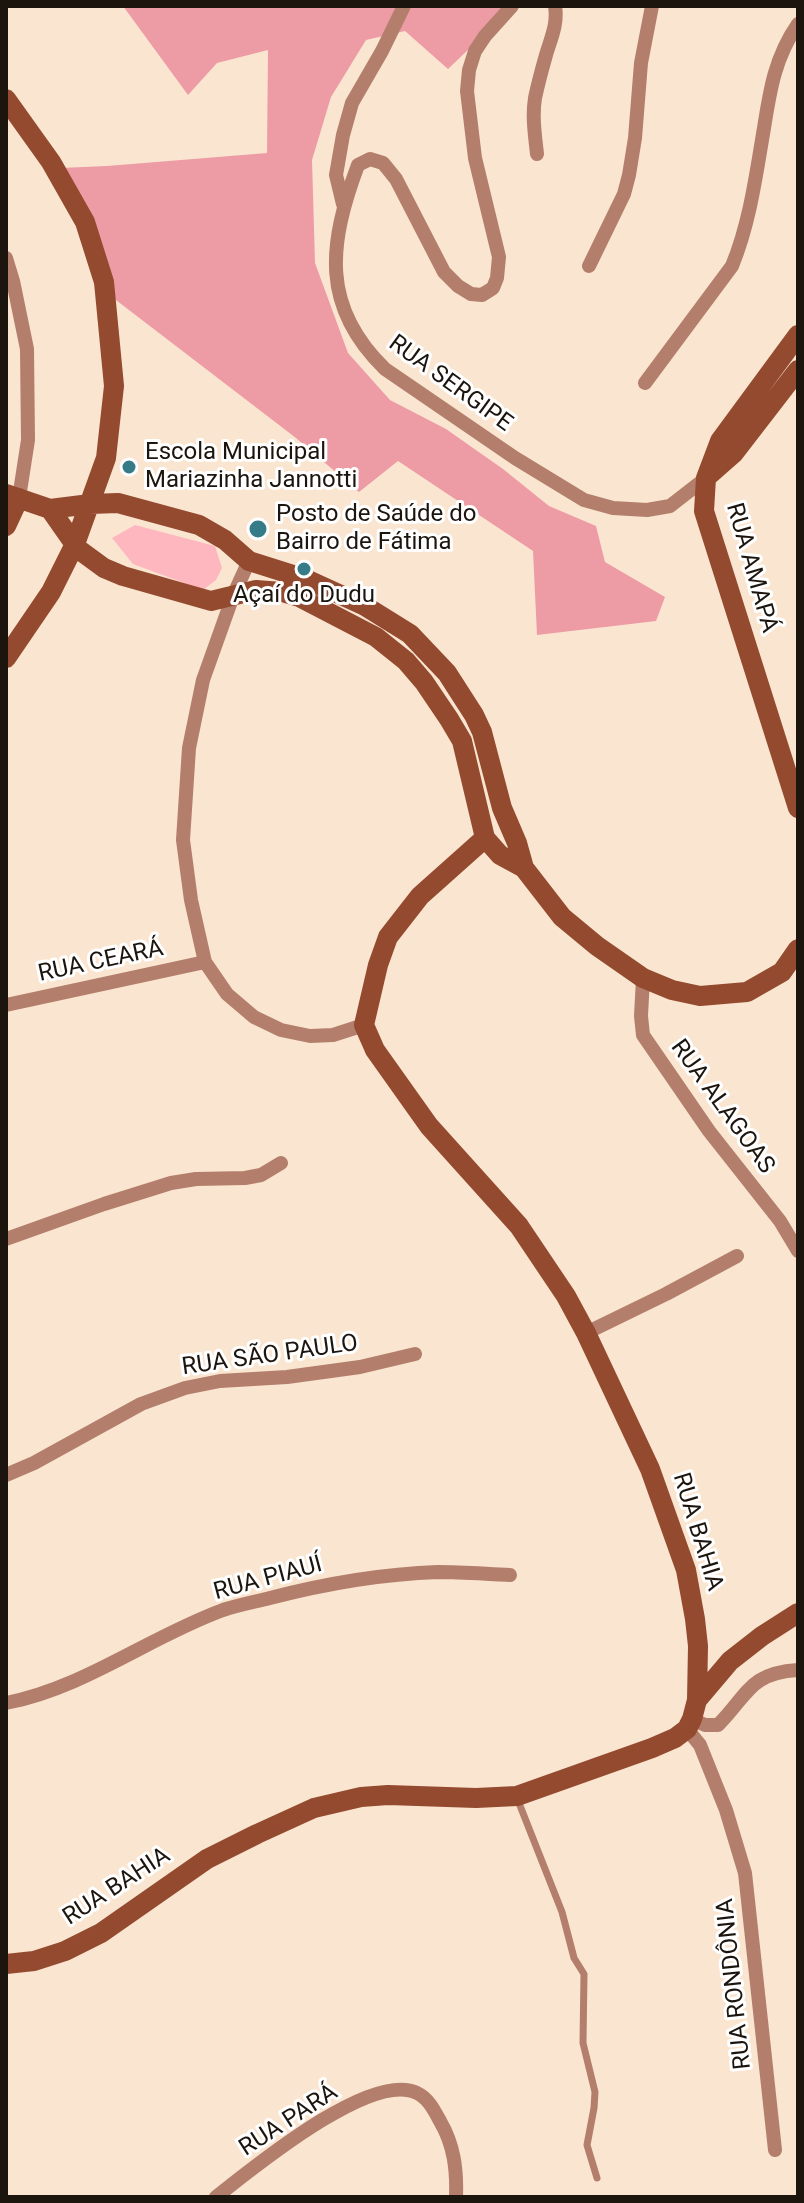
<!DOCTYPE html>
<html>
<head>
<meta charset="utf-8">
<style>
  body { margin:0 }
  #map { position:relative; width:804px; height:2203px; overflow:hidden; background:#fae5d0; font-family:Roboto,sans-serif }
  canvas { display:block }
  .frame { position:absolute; inset:0; border:8px solid #1c150e; pointer-events:none }
</style>
</head>
<body>
<div id="map">
<canvas width="804" height="2203"></canvas>
<div class="frame"></div>
</div>
<script>
const g = document.querySelector('canvas').getContext('2d');
g.lineJoin = 'round';
function fillPath(path, color) { g.fillStyle = color; g.fill(path, 'evenodd'); }
function stroke(path, color, width, dash) { g.strokeStyle = color; g.lineWidth = width; g.lineCap = dash ? 'butt' : 'round'; g.setLineDash(dash || []); g.stroke(path); }
function label(font, color, halo, rows, align = 'center') {
  g.font = font + ' Roboto,sans-serif'; g.lineWidth = 6; g.setLineDash([]); g.textBaseline = 'middle'; g.strokeStyle = halo; g.fillStyle = color; for (const [text, x, y, turn = 0] of rows) {
    g.save(); g.translate(x, y); g.rotate((+turn || 0) * Math.PI / 180); g.textAlign = isNaN(turn) ? turn : align; if (halo) g.strokeText(text, 0, 0); g.fillText(text, 0, 0); g.restore();
  }
}
const green = new Path2D(`
  M135,525l80,21 7,22 -6,12 -13,10 -70,-26 -21,-26z`);
const forest = new Path2D(`
  M123,6h391l-66,63 -43,-38 -39,9 -35,57 -19,63 3,103 33,90 42,47 56,29 57,40 46,37 47,20 9,36 60,35 -9,24 -119,14 -4,-84 -135,-90 -39,31 -63,-54 -184,-141 -52,-129 47,-2 160,-13 1,-103 -51,13 -29,32z`);
const lane = new Path2D(`
  M517,1798l45,114 12,46 10,16 -1,69 12,49 -1,16 -7,37 10,33`);
const street = new Path2D(`
  M512,6l-27,30 -10,15 -6,19 -2,21 8,67 24,99 -2,21 -4,10 -11,7 -11,-1 -13,-8 -14,-14 -48,-93 -13,-16 -13,-4 -12,6c-29,78 -38,141 27,204l130,89 69,42 29,8 34,2 23,-4 36,-28
  M537,154c-2,-19 -5,-37 -2,-56 3,-14 7,-29 11,-43 5,-17 12,-31 9,-49
  M343,204l-7,-29 7,-40 9,-32 30,-52 22,-45
  M6,258l7,23 14,68 1,91 -9,58
  M589,266l35,-72 5,-19 6,-37 6,-75 11,-57
  M645,383l87,-117c18,-44 24,-91 32,-138 6,-38 11,-71 34,-104
  M249,561l-16,35 -30,84 -14,68 -6,92 8,60 14,62 22,32 27,23 27,13 29,6 23,-1 31,-10
  M643,978l-2,38 2,19 66,96 71,90 18,30
  M6,1005l199,-43
  M6,1239l98,-35 67,-21 25,-4 49,-1 16,-3 20,-12
  M586,1333l80,-39 71,-38
  M6,1475l28,-12 107,-59 44,-16 35,-7 67,-4 73,-10 55,-13
  M6,1703c78,-15 143,-66 217,-93 15,-5 31,-8 47,-12 54,-14 111,-24 168,-26 24,0 48,2 72,3
  M692,1719l13,6h13c30,-30 31,-52 80,-55
  M687,1729l13,16 26,65 19,63 30,277
  M216,2197c36,-28 155,-127 201,-104 11,5 17,17 23,28 14,24 17,48 16,76`);
const secondary = new Path2D(`
  M6,99l45,63 34,60 19,60 10,104 -8,72 -31,86 -24,48 -45,66
  M798,335l-78,106 -14,37 -2,33 94,297
  M709,475l25,-22 64,-83
  M6,494l44,15 40,-5 28,-1 81,22 26,15 24,21 57,18 59,27 45,28 37,39 27,42 8,17 20,76 15,35 7,25 38,49 35,29 46,32 29,12 28,6 47,-4 35,-20 16,-23
  M50,509l28,40 26,19 19,8 88,25 45,-11 26,2 17,5 77,40 30,24 18,21 25,37 13,22 23,97 15,17 24,13
  M6,526l13,-28
  M697,1700l33,-39 32,-25 36,-23
  M6,1964l28,-3 31,-10 36,-18 106,-74 50,-25 57,-26 47,-11 27,-2 88,3 41,-2 135,-48 23,-10 12,-9 5,-10 5,-19 1,-54 -3,-27 -9,-49 -36,-101 -64,-136 -20,-37 -47,-70 -90,-100 -54,-76 -11,-25 14,-60 10,-28 32,-41 65,-58`);
const markers = [
  [129,467,8,"#357b88"],
  [258,529,10,"#357b88"],
  [304,569,8,"#357b88"]
];
const streetNames = [
  ["RUA SERGIPE",450,384,36],
  ["RUA AMAPÁ",751,568,74],
  ["RUA CEARÁ",101,962,-12],
  ["RUA ALAGOAS",722,1107,54],
  ["RUA SÃO PAULO",270,1356,-8],
  ["RUA BAHIA",697,1532,73],
  ["RUA PIAUÍ",268,1579,-15],
  ["RUA BAHIA",117,1887,-33],
  ["RUA RONDÔNIA",735,1984,-96],
  ["RUA PARÁ",289,2121,-33]
];
const poiNames = [
  ["Escola Municipal",145,453],
  ["Mariazinha Jannotti",145,481],
  ["Posto de Saúde do",276,515],
  ["Bairro de Fátima",276,543],
  ["Açaí do Dudu",304,596,"center"]
];
fillPath(green, '#feb7bf');
fillPath(forest, '#ed9ca6');
stroke(lane, '#b37f6c', 7);
stroke(street, '#b37f6c', 14);
stroke(secondary, '#944a2f', 20);
for (const [x, y, r, color] of markers) { const dot = new Path2D(); dot.arc(x, y, r, 0, 2 * Math.PI); g.fillStyle = color; g.fill(dot); stroke(dot, '#fff', 3); }
label('24px', '#1c150e', '#fff', streetNames);
label('24px', '#1c150e', '#fff', poiNames, 'left');
</script>
</body>
</html>
